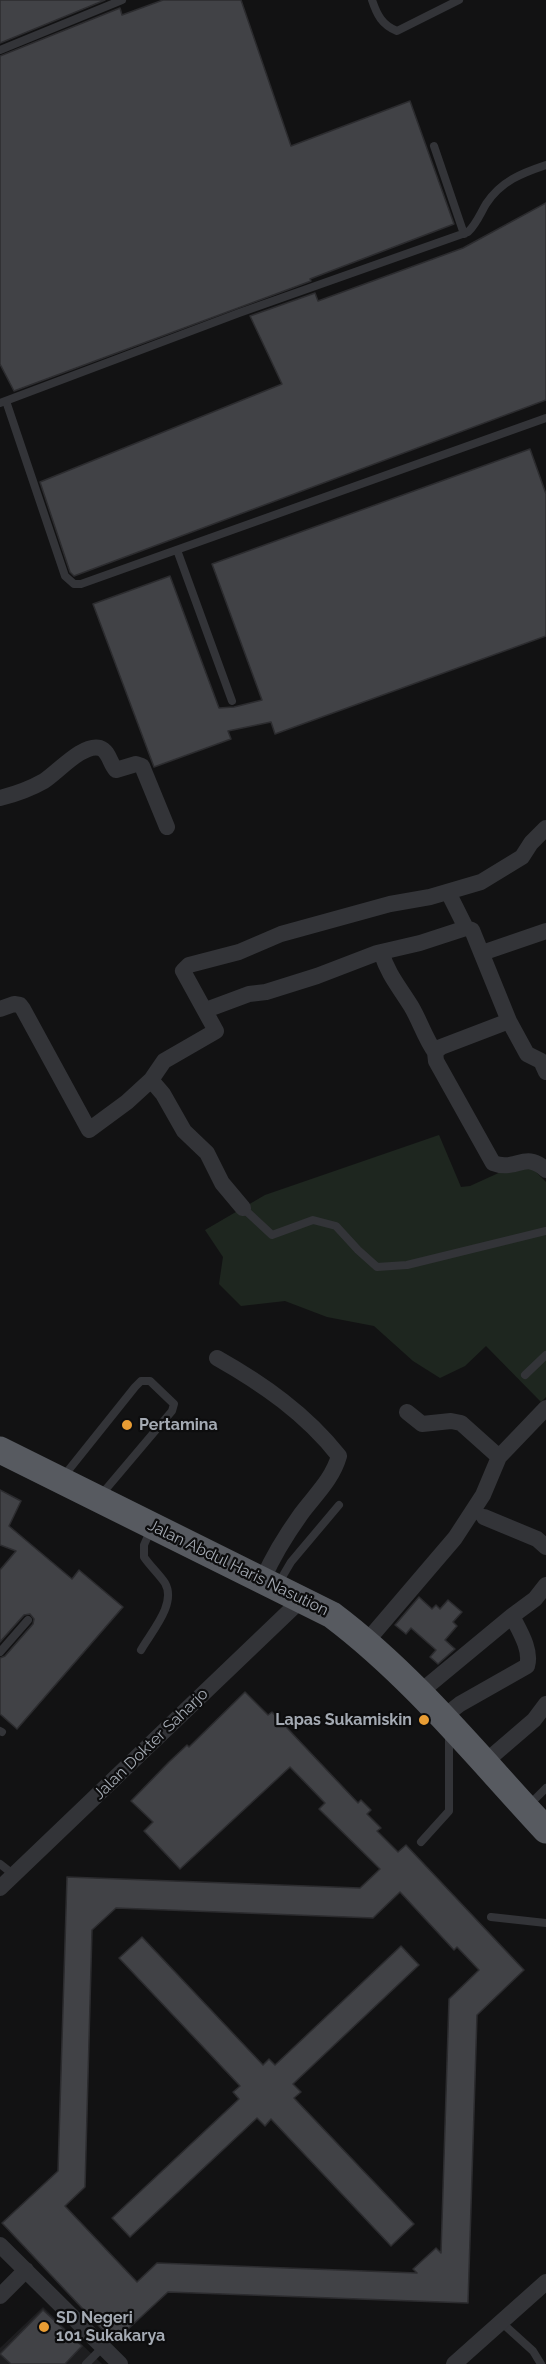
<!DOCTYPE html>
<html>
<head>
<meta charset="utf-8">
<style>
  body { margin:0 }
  canvas { display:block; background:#121213 }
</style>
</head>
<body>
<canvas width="546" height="2364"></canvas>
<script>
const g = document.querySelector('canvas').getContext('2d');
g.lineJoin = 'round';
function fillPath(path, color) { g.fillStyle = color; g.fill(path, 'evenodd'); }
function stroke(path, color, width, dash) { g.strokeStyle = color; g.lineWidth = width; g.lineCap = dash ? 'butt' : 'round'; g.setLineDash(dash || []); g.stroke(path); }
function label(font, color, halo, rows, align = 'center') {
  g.font = font + ' Raleway,sans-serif'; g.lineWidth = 4.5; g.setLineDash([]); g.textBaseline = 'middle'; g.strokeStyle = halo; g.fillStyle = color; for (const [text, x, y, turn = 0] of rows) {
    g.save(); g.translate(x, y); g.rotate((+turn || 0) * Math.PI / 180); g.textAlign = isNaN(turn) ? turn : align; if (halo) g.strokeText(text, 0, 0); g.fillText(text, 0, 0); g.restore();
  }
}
const built = new Path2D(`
  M43,2307l59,57h-102v-16z`);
const green = new Path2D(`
  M439,1135l22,52 9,-1 55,-25 21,21v215l-5,5 -55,-56 -21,20 -25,12 -27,-17 -39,-35 -47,-9 -42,-16 -44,5 -22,-22 4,-27 -18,-27 60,-35z`);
const building = new Path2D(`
  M0,0h105l-105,43z
  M163,0h78l50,146 119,-45 44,123 -144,55 1,2 -297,110 -14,-27v-308l120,-48 2,7z
  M546,203v197l-472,176 -4,-4 -30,-90 242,-98 -32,-68 65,-23 3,8 145,-53z
  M530,449l16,45v142l-271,98 -4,-12 -43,9 3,8 -77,28 -61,-163 77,-28 49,132 15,-1 28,-7 -50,-136z
  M0,1490l21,11 -12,25 63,53 7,-9 44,37 -106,122 -17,-15v-56l5,-2 28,-32 1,-5 -4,-5 -6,1 -24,27v-72l16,-19 -16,-6z
  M419,1597l13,12 4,-4 4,4 8,-9 14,12 -9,10 4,4 -12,14 10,9 -17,15 -8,-7 6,-7 -25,-22 -5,6 -11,-9z
  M245,1692l23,23 4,-3 86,91 3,-3 10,10 -4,4 14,14 -4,3 21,21 8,-7 118,125 -47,45 -9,288 -300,-11 -54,50 -112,-119 56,-52 9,-294 293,11 20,-19 -61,-60 6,-6 -35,-36 -110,102 -36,-38 9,-9 -22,-21 38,-39 18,-17 2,2zM400,1892l54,58 3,-3 22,23 -30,29 -8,254 -5,-5 -23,21 4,4 -260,-10 -20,19 -72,-76 20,-19 7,-257 24,-22 257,10z
  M142,1937l121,128 6,-6 6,6 126,-119 18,19 -126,119 8,8 -7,6 120,126 -23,22 -120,-127 -6,7 -8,-8 -127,119 -18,-19 127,-119 -6,-7 7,-6 -121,-128z
  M43,2310l39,36 -17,18h-54l-11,-10z`);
const service = new Path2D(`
  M372,0c5,15 10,25 25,31l62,-31
  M0,50l122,-50
  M434,146l30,88
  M6,401l59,175 9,8h7l465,-166
  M0,403l239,-90 229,-81c9,-9 12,-18 18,-28 15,-23 36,-31 60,-39
  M177,550l55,151
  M243,1208l29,27 41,-15 23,6 22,24 19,17 30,-2 139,-34
  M525,1375l21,-20
  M63,1477l72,-90 6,-6h9l24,23 -2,7 -71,84
  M278,1584l13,-22 48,-57
  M141,1650c10,-18 36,-46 24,-67 -6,-9 -15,-17 -21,-26v-12l7,-16
  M0,1652l28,-32
  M0,1731l2,1
  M529,1805l17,-17
  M421,1842l28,-31v-77
  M0,1864l14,11
  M491,1917l55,6
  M501,2322l32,29 8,13
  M86,2364l17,-17`);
const minor = new Path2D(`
  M0,798c16,-4 30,-9 44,-17 14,-9 39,-38 56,-33 9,3 10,16 16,22l20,-6 6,2 25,61
  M448,892l18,36 6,2 37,91 18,33 14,7 5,11
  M381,952c8,24 17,33 30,54 9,15 14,32 24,46
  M482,953l64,-22
  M0,1009l14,-5 6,1 3,4 66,121 38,-28 24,-22 13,-19 52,-30 -33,-60 6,-6 50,-13 42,-18 109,-30 40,-7 51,-15 41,-25 9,-14 15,-15
  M206,1010l43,-16 17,-2 51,-16 60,-23 43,-10 46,-15
  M509,1021l-68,26 -6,5 1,9 57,102c23,9 32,-13 53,7
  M151,1080l12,14 21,37 23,22 15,30 21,25
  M217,1358c46,26 89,56 122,98 -7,24 -24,39 -38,58 -15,21 -28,42 -38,65
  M407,1412l15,12 29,-3 10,2 38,34
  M484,1517l53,22 9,8
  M367,1641l88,-103 28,-43 16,-38 47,-49
  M419,1693l93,-77
  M442,1718l18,-14 67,-38c5,-16 -8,-36 -15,-50l23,-17 11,-14
  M484,1763l50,-43 12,-16
  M0,1888l302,-289
  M0,2245l120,119
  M0,2296l26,-26
  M454,2364l92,-82`);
const trunk = new Path2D(`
  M0,1450l332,165c81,61 145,141 214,215`);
const markers = [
  [127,1425,6,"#e99d34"],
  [424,1720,6,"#e99d34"],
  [44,2327,6,"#e99d34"]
];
const poiNames = [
  ["Pertamina",139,1425],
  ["Lapas Sukamiskin",412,1720,"right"],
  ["SD Negeri",56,2318],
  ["101 Sukakarya",56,2336]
];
const streetNames = [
  ["Jalan Abdul Haris Nasution",238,1568,26],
  ["Jalan Dokter Saharjo",151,1744,-44]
];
fillPath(built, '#1e1e20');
fillPath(green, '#1e261f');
fillPath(building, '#414246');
stroke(building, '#2c2c2f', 1.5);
stroke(service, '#333438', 8);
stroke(minor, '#333438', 16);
stroke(trunk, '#575a60', 27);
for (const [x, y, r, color] of markers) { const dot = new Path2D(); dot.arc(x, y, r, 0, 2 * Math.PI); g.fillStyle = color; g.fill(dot); stroke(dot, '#0d0d0e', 2); }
label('bold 16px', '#a4aab3', '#0d0d0e', poiNames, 'left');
label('16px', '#a4aab3', '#0d0d0e', streetNames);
</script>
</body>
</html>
